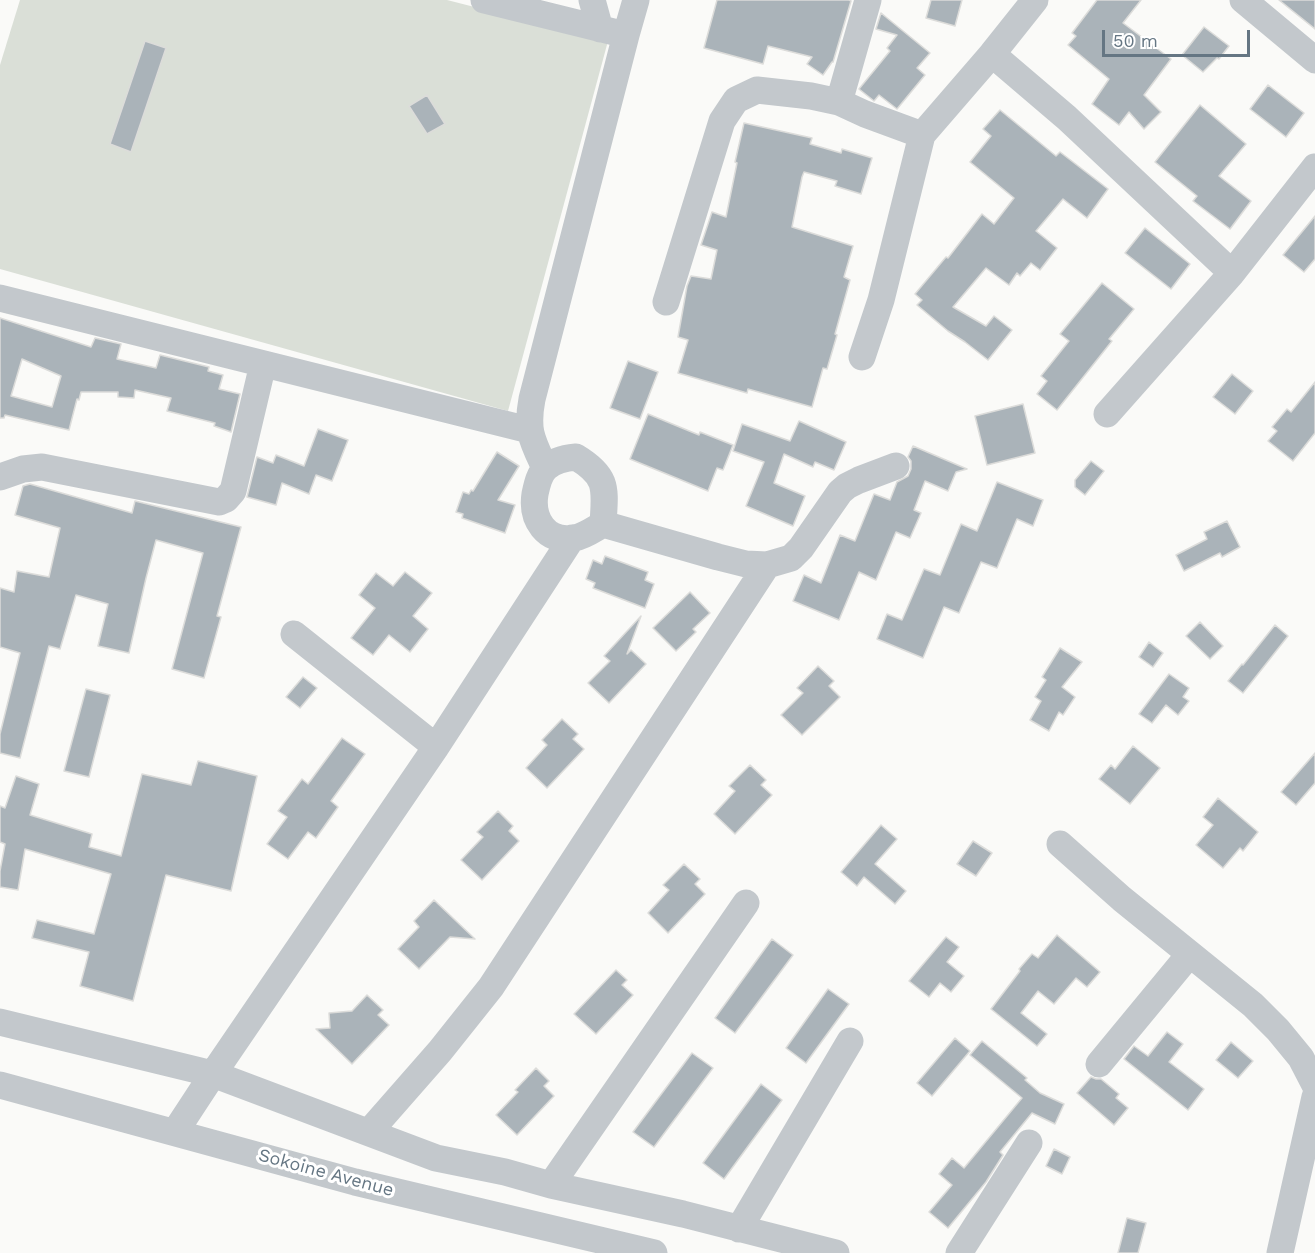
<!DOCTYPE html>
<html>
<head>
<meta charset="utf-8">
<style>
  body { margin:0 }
  #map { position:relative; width:1315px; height:1253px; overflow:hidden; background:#fafaf8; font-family:"Work Sans",sans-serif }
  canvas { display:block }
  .scale { position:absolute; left:1102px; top:30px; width:148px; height:27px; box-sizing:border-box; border:3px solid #657683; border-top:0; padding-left:8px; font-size:18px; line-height:21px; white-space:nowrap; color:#657683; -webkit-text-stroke:4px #fff; paint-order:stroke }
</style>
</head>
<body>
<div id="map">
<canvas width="1315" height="1253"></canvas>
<div class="scale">50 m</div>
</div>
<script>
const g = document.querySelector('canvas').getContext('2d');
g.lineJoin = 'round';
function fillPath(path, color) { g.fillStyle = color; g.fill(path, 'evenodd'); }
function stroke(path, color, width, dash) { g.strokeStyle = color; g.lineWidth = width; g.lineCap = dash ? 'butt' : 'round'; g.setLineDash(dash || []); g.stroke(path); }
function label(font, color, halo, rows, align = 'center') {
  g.font = font + ' "Work Sans",sans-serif'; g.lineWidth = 6; g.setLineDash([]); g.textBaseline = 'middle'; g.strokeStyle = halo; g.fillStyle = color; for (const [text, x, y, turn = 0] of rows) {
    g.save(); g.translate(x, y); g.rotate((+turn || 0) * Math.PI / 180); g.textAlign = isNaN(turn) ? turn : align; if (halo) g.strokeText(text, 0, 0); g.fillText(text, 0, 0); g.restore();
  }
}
const green = new Path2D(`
  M20,0h427l161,41 -100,370 -508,-142v-204z`);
const building = new Path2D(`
  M717,0h132l2,1 -18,61h-1l-9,13 -16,-11 5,-7 -44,-11 -5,18 -59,-16z
  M931,0h31l-7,26 -29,-8z
  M1097,0h44l-18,23 48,36 -27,36 17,17 -17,17 -15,-17 -10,13 -27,-21 17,-25 -41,-34 8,-9 -4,-3z
  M1279,0h36v29z
  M881,13l49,40 -13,15 8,7 -28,34 -18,-14 -5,6 -15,-12 31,-38 -3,-3 10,-13 -21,-6z
  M1204,27l25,19 -10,13 -2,-1 -14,14 -21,-17z
  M145,41l21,7 -35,104 -21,-8z
  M1268,85l36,28 -18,24 -36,-28z
  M427,95l18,29 -18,10 -18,-28z
  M1200,105l46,39 -27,32 32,25 -21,28 -37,-28 4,-5 -42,-34z
  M1000,110l56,46 4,-4 48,37 -21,29 -24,-19 -27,32 21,17 -17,22 -9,-7 -11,13 -3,-3 -8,12 -23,-17 -33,39 33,19 8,-10 18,14 -24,30 -23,-18 -17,-11 -31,-26 5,-5 -7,-6 31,-37 2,1 34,-44 12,10 20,-26 -44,-36 21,-26 -8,-7z
  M744,123l68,15 -2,6 31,9 1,-4 30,9 -11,36 -26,-8 2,-5 -33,-9 -2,5 -10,50 61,19 -9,31 6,3 -15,54 2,1 -10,34 -4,-1 -11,39 -64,-18 -1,4 -69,-20 10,-33 -10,-3 9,-51 4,-10 20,3 6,-29 -16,-5 11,-33 14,5 11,-54 -2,-1z
  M1315,216v43l-11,13 -21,-17z
  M1145,228l45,36 -19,25 -46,-36z
  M1102,283l32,26 -25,30 3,2 -55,69 -20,-16 10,-13 -6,-5 28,-35 -9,-7z
  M0,318l91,29 4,-9 26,6 -4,15 39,9 4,-13 49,12 -1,4 15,4 -4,14 21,5 -9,38 -17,-6 1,-3 -48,-12 4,-13 -36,-8 -1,8 -16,-1v-5h-37l-2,8 -2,-1 -8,31 -64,-15 -1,3h-4zM22,359l39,17 -9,31 -41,-11z
  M628,361l30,11 -18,47 -30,-11z
  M1232,374l21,17 -18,23 -22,-17z
  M1315,382v51l-22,28 -25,-20 9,-10 -5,-4 15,-18 4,3z
  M1023,404l12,49 -48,12 -12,-49z
  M648,414l51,21 1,-3 33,13 -10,25 -6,-2 -9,23 -78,-32z
  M799,421l47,21 -12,28 -19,-8 -2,5 -29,-13 -10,29 31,13 -12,30 -47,-20 18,-44 -31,-11 9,-27 48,17z
  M318,429l30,11 -16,41 -16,-6 -7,19 -27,-11 -6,22 -29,-8 10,-40 16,6 3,-8 28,11z
  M913,446l54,23 -11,3 -8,19 -23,-10 -11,29 7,3 -11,25 -14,-6 -20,48 -17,-8 -20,48 -46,-19 11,-26 17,8 19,-48 15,6 19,-47 16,6 7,-18 11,-6 3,-7v-8l-3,-4z
  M497,452l22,14 -21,34 17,5 -10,28 -43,-15 1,-4 -7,-2 7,-20 6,2 2,-4 2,1z
  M1091,461l13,10 -19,24 -10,-8v-7z
  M997,482l46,18 -10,26 -16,-7 -20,49 -16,-6 -22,51 -15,-6 -21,51 -46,-19 10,-25 15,6 22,-51 16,6 21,-51 16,7z
  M30,484l102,29 3,-12 106,26 -24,89 4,1 -17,61 -32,-9 31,-116 -47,-13 -10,38 -17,75 -31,-7 10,-42 -32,-9 -16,54 -11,-3 -29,112 -20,-5v-19l20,-81 -20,-6v-59l14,4 3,-21 32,6 11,-49 -45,-13 8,-29z
  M1227,521l13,26 -18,10 -2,-4 -36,18 -8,-16 31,-16 -3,-7z
  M605,556l43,16 -3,8 9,4 -9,24 -52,-20 2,-5 -9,-4 7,-19 9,4z
  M405,572l27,21 -19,23 15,13 -18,23 -21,-17 -16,20 -22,-17 24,-30 -16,-13 17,-22 17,13z
  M690,592l20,21 -17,16 3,3 -20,19 -23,-23z
  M641,616l-14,38 4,-4 15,14 -37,39 -21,-20 22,-22 -6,-5z
  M1200,622l23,24 -13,13 -24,-23z
  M1275,625l13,11 -45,57 -15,-12 14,-17 1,1z
  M1149,642l14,11 -10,14 -14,-10z
  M1060,648l22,14 -20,25 13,10 -12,18 -4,-3 -10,19 -19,-11 11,-19 -6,-4 11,-17 -4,-3z
  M818,666l16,15 -5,5 11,11 -38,38 -21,-20 22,-22 -6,-5z
  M1169,674l20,14 -6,9 6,4 -11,14 -12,-10 -14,18 -13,-9z
  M303,677l14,11 -17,20 -14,-11z
  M86,689l24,6 -21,82 -25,-6z
  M562,719l16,15 -5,5 11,10 -37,39 -21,-20 21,-23 -5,-5z
  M342,738l23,16 -34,47 7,6 -22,31 -8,-6 -20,27 -21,-15 20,-27 -9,-6 24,-32 6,5z
  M1133,746l27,22 -30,36 -31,-25 12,-14 4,4z
  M1315,753v30l-19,22 -15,-13z
  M198,761l59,15 -26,115 -65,-16 -33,126 -53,-15 9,-34 -57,-14 5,-18 57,14 17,-60 -86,-25 -7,41 -18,-3v-16l5,-27 -5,-2v-36l5,2 11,-32 23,8 -9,31 62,19 -3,13 32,9 21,-82 49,11z
  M750,765l16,15 -5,5 11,10 -37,39 -21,-20 21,-23 -6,-5z
  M1218,798l40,34 -15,19 -3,-3 -17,20 -27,-23 17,-20 -10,-8z
  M498,811l15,15 -4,5 10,10 -37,39 -21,-20 22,-23 -6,-5z
  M881,825l16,14 -22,25 31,27 -11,13 -31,-27 -7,9 -16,-14z
  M973,841l19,12 -16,23 -19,-12z
  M684,864l16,15 -5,5 10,10 -37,39 -20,-20 21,-23 -6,-5z
  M434,900l41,39 -25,-2 -31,32 -21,-20 21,-22 -5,-6z
  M1057,935l43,37 -13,15 -11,-9 -22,26 -16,-13 -17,22 26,21 -10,12 -46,-37 29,-38 -1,-2 13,-15 6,4z
  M946,937l13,10 -12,15 17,14 -13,16 -11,-9 -11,14 -20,-16z
  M772,939l21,16 -58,78 -20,-15z
  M616,970l11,10 -5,5 11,10 -37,39 -22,-20z
  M828,989l21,15 -43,59 -20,-15z
  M367,995l16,15 -5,5 11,10 -37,39 -36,-35 14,-1 -1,-15 23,-2z
  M1167,1032l16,12 -14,18 35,27 -16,21 -64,-51 10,-13 14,10z
  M955,1038l15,13 -38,45 -15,-13z
  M982,1041l45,37 -2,2 15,13 24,11 -9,20 -23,-11 -32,39 3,3 -17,27 -38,46 -19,-16 23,-27 -13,-11 13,-16 12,10 58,-70 -52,-43z
  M1231,1042l22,19 -15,17 -22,-18z
  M692,1053l21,15 -59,79 -21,-15z
  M536,1068l13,13 -5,5 10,10 -37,39 -21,-20 22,-23 -3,-2z
  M1091,1077l5,2h5l18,15 -3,4 12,10 -14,17 -37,-32z
  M761,1084l21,16 -58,79 -21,-16z
  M1054,1149l16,8 -8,17 -16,-8z
  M1127,1218l19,5 -8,30h-20z`);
const minor = new Path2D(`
  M484,0l142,35
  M592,0l8,29
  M1243,0l72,60
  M992,54l75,64 165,155
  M839,102l26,12 57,21 70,-81 43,-54
  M0,298l529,132
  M666,302l56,-181 14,-21 21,-10 54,6 28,6 29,-102
  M862,357l19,-57 41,-165
  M1107,414l125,-141 83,-106
  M576,457c33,20 29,32 27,67 -9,5 -18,12 -29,14 -28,5 -43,-19 -39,-44 2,-9 4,-20 11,-26 8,-8 19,-10 30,-11z
  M545,468c-13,-28 -19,-37 -13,-69l94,-364 10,-35
  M0,477l23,-8 19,-2 177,35 7,-3 7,-8 30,-127
  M603,524l115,33 28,7 21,1 24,-7 10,-10 39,-56 7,-6 12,-6 37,-14
  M294,634l142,113
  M1060,844l62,55 131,106 25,25 23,28 14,27
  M0,1022l213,52 223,84 69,14 46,13 132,29 153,39
  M1099,1064l90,-109
  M0,1085l355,97 299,71
  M175,1132l38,-58 223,-327 136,-209
  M369,1132l71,-81 51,-64 276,-422
  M551,1185l195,-282
  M739,1229l111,-188
  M959,1253l70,-110
  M1280,1253l35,-156`);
const streetNames = [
  ["Sokoine Avenue",326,1173,15]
];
fillPath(green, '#dadfd7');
fillPath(building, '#aab3b9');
stroke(building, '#dcdcda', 1.5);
stroke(minor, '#c3c8cc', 27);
label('18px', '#657683', '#fff', streetNames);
</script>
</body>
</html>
